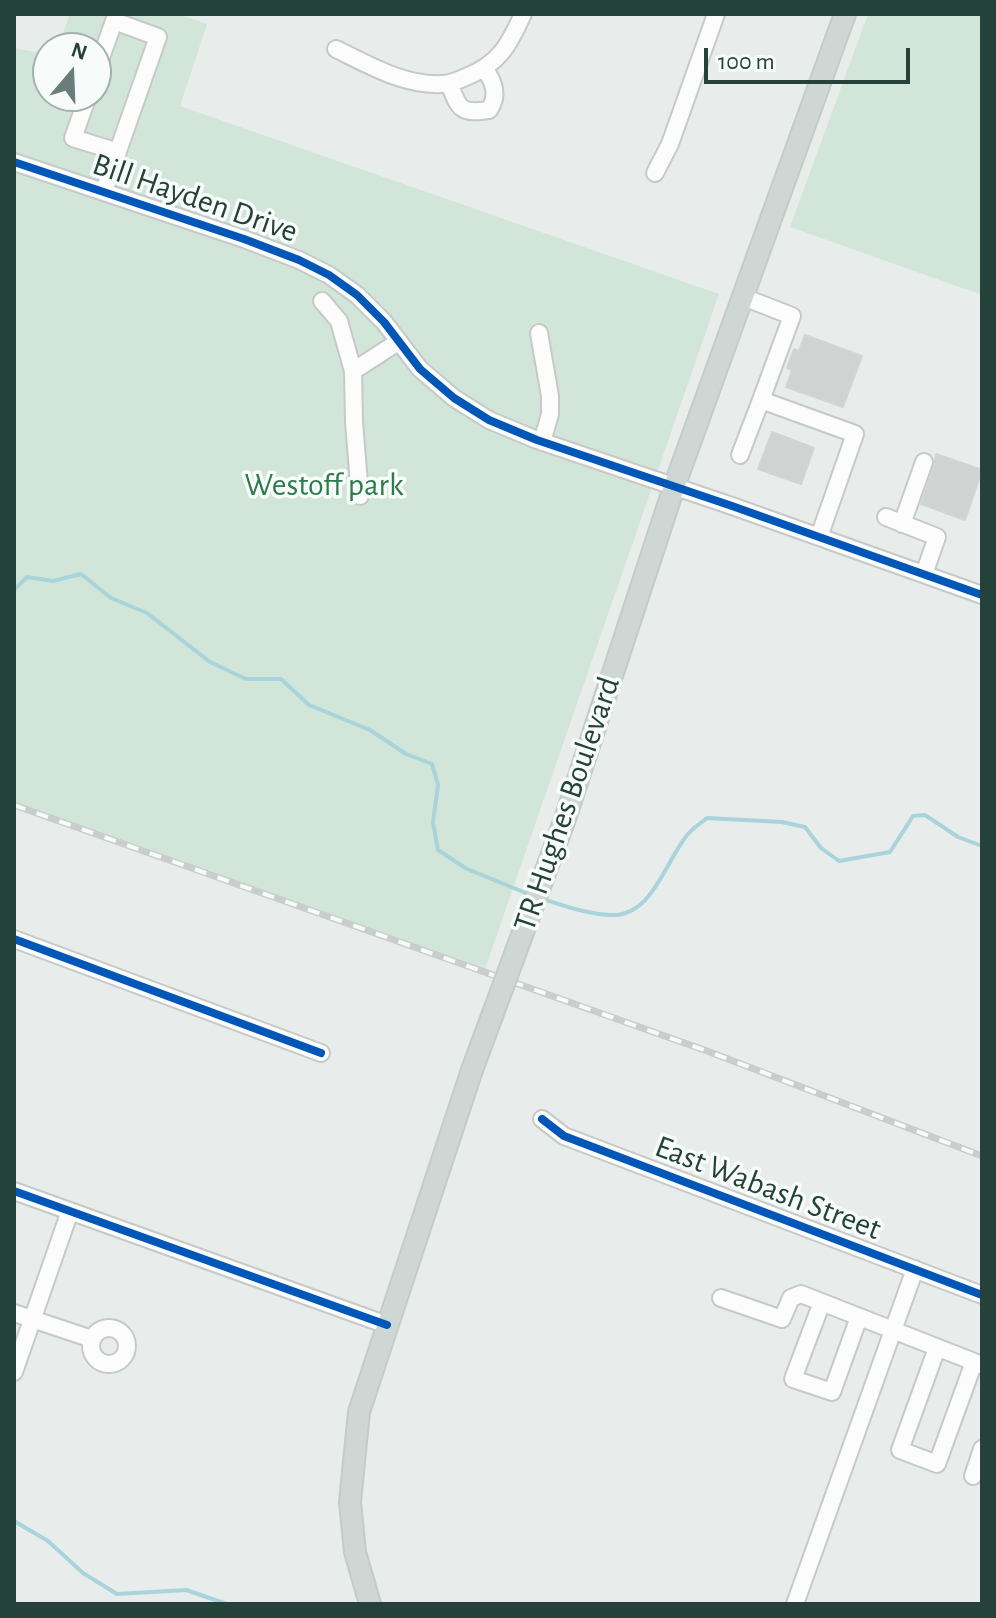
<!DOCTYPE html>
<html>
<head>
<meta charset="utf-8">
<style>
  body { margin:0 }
  #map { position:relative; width:996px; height:1618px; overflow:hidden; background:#e8edeb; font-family:"Alegreya Sans",sans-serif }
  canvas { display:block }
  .frame { position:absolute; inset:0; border:16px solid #24423a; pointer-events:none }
  .north { position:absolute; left:32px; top:32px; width:80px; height:80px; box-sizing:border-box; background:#f7fbf9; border:2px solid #a3b1ad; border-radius:50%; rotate:19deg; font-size:22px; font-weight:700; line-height:32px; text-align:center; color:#24423a }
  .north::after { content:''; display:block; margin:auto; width:28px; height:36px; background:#697e78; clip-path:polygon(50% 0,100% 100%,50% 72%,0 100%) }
  .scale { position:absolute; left:704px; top:48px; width:206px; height:36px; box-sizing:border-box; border:4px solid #24423a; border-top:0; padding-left:10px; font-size:24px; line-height:28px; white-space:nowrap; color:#24423a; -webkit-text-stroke:6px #f7fbf9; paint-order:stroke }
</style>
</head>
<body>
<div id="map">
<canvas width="996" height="1618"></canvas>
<div class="frame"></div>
<div class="north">N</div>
<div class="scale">100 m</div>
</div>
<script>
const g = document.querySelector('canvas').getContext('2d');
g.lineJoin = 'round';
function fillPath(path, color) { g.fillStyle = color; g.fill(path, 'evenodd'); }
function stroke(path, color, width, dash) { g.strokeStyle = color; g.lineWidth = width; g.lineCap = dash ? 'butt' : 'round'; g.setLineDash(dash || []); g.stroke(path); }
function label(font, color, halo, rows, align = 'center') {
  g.font = font + ' "Alegreya Sans",sans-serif'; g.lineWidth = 7; g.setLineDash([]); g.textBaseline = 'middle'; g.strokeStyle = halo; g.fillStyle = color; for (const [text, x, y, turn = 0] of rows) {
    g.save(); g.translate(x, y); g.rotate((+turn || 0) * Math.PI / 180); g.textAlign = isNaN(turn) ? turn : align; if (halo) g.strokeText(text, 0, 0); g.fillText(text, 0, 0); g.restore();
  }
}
const green = new Path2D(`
  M70,14h108l29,10 -27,82 539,188 -235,678 -470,-166v-758l34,6v42h48v-48h-39z
  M868,14h114v281l-192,-68z`);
const stream = new Path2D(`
  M14,590l13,-13 26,4 28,-7 30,24 36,15 63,49 36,17h35l28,26 61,25 36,24 26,10 6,21 -5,37 5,28 29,19 64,26
  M543,899c22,7 44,15 67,16 43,2 55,-54 78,-81 5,-6 13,-11 19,-16l75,4 23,5 16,21 18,13 51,-9 23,-36 12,-1 33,22 24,9
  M14,1521l34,20 35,32 34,21 69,-4 41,14`);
const building = new Path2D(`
  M805,335l57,21 -19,51 -57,-20 6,-17 -5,-2 7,-19 5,2z
  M772,432l42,16 -13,36 -43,-15z
  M936,454l46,16 -17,50 -44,-16 13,-38z`);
const minor = new Path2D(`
  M336,49c33,16 68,37 106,35 8,0 17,-4 24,-7 33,-13 43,-32 57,-63
  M96,72l18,-51 44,16 -54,154
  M449,83c10,26 11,31 40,27 10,-15 5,-27 -4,-41
  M88,96l-15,42 45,14
  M14,162l230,77 55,21 30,15 28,20 27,27 36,47 34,29 35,22 48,20 195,66 250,89
  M655,173l15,-29 46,-130
  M743,297l49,19 -31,84 94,34 -36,103
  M322,301l17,20 14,50 1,51 6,74
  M539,333l11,63v18l-8,28
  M353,371l45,-29
  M740,455l21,-55
  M886,517l51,20 -13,37
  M902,524l22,-62
  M14,939l307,114
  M542,1119l22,17 418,159
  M14,1191l373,134
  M721,1298l61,21 9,-21 10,-4 181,71
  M822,1302l-29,77 39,13 27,-75
  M14,1313l78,26
  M91 1346a18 18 0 1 1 36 0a18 18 0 1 1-36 0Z
  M937,1348l-37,102 37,14 37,-102
  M14,1372l56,-161
  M973,1476l9,-27
  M795,1604l120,-335`);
const major = new Path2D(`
  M565,819l109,-332 171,-473
  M370,1604l-15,-52 -5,-50 9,-90 113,-342`);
const rail = new Path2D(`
  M14,805l693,246 275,105`);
const majorBridge = new Path2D(`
  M472,1070l93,-251`);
const cycleway = new Path2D(`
  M14,162l230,77 55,21 30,15 28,20 27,27 36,47 34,29 35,22 48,20 195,66 250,89
  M14,939l307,114
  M542,1119l22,17 418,159
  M14,1191l373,134`);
const streetNames = [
  ["Bill Hayden Drive",195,198,19],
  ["TR Hughes Boulevard",567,804,-71],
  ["East Wabash Street",768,1188,21]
];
const parkNames = [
  ["Westoff park",324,485]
];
fillPath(green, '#d1e6d8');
stroke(stream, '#a9d4db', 4);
fillPath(building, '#cfd4d2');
stroke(building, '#d1d6d4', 2);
stroke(minor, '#c5cac8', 20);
stroke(major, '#c3ccc9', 24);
stroke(minor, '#fcfcfc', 16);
stroke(major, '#cfd7d5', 20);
stroke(rail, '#c9cdcc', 7);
stroke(rail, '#f7fbf9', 4, [12]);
stroke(majorBridge, '#c3ccc9', 24, []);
stroke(majorBridge, '#cfd7d5', 20);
stroke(cycleway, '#0057b8', 8);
label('32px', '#24423a', '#f7fbf9', streetNames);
label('32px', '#2d7a4b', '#f7fbf9', parkNames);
</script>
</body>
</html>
